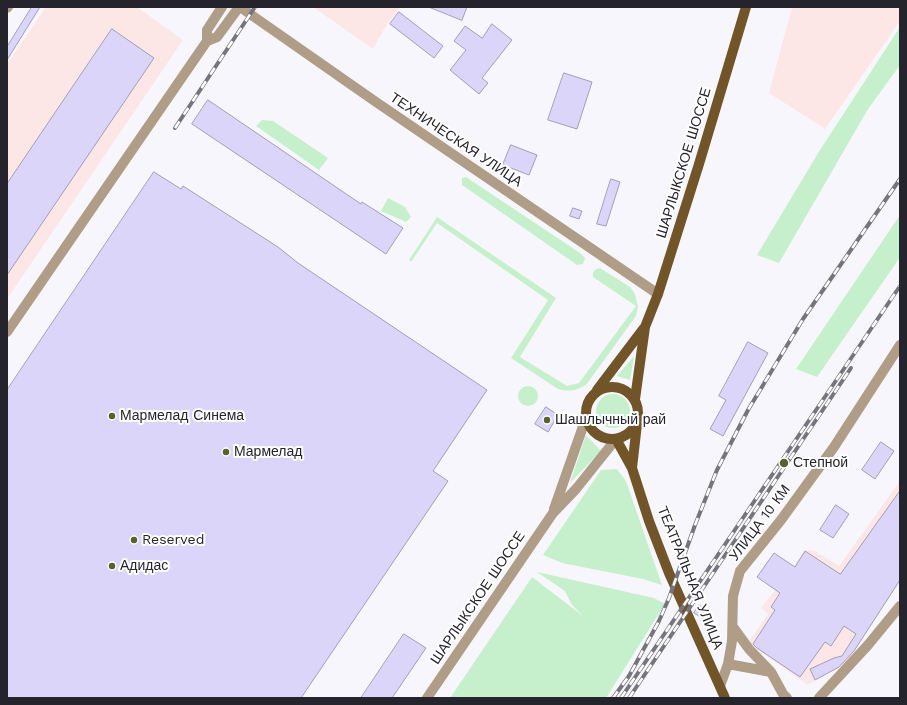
<!DOCTYPE html>
<html>
<head>
<meta charset="utf-8">
<style>
  body { margin:0 }
  #map { position:relative; width:907px; height:705px; overflow:hidden; background:#f7f6fc; font-family:"Work Sans",sans-serif }
  canvas { display:block }
  .frame { position:absolute; inset:0; border:8px solid #25242d; pointer-events:none }
</style>
</head>
<body>
<div id="map">
<canvas width="907" height="705"></canvas>
<div class="frame"></div>
</div>
<script>
const g = document.querySelector('canvas').getContext('2d');
g.lineJoin = 'round';
function fillPath(path, color) { g.fillStyle = color; g.fill(path, 'evenodd'); }
function stroke(path, color, width, dash) { g.strokeStyle = color; g.lineWidth = width; g.lineCap = dash ? 'butt' : 'round'; g.setLineDash(dash || []); g.stroke(path); }
function label(font, color, halo, rows, align = 'center') {
  g.font = font + ' "Work Sans",sans-serif'; g.lineWidth = 4; g.setLineDash([]); g.textBaseline = 'middle'; g.strokeStyle = halo; g.fillStyle = color; for (const [text, x, y, turn = 0] of rows) {
    g.save(); g.translate(x, y); g.rotate((+turn || 0) * Math.PI / 180); g.textAlign = isNaN(turn) ? turn : align; if (halo) g.strokeText(text, 0, 0); g.fillText(text, 0, 0); g.restore();
  }
}
const industrial = new Path2D(`
  M46,7h91l46,33 -176,259v-235z
  M313,7h87l-14,19 -13,23z
  M792,7h108v14l-75,108 -56,-36z
  M900,481v100l-53,82 -39,22 -60,-42 20,-29 -7,-6 29,-37 15,-21 10,1 24,15z`);
const green = new Path2D(`
  M900,27v38l-32,44 -89,154 -22,-8 63,-105z
  M262,120l11,1 55,37 -9,12 -63,-44z
  M466,177l114,76 5,5 -2,6 -6,1 -115,-80v-7z
  M388,198l17,9 6,10 -5,5 -25,-11z
  M900,215v42l-6,9 -77,111 -21,-8z
  M437,217l119,81 -36,59 47,29 12,-3 57,-77 -43,-29c-1,-6 2,-8 7,-9l30,19 5,7 3,13 -2,9 -50,69c-11,6 -17,7 -28,4l-47,-31 37,-58 -111,-77 -26,39 -2,-2z
  M634,356l-4,24 -13,-4z
  M518 396a10 10 0 1 1 20 0a10 10 0 1 1-20 0Z
  M596 411a17 17 0 1 1 34 0a17 17 0 1 1-34 0Z
  M586,435l15,16 -31,32z
  M617,469l9,12 36,104 -19,-6 -81,-16 -19,-8 58,-85z
  M537,572l117,26 11,6 -59,94h-156l82,-121 51,39 -11,-11 -7,-14z`);
const building = new Path2D(`
  M32,7h8l-33,53v-13z
  M429,7h38l-5,13z
  M399,12l44,34 -9,12 -44,-34z
  M492,24l20,16 -30,38 6,5 -9,11 -29,-24 16,-20 -12,-9 11,-15 17,12z
  M112,29l42,29 -147,217v-91z
  M564,73l28,9 -15,47 -29,-9z
  M208,100l153,104 1,-2 41,26 -17,26 -194,-130z
  M511,145l26,10 -8,20 -26,-10z
  M154,172l27,17 2,-3 95,61 20,16 189,127 -54,81 15,10 -147,217h-294v-308z
  M611,179l9,3 -14,44 -9,-2z
  M573,208l9,3 -3,8 -9,-3z
  M748,342l20,11 -45,83 -13,-7 16,-29 -7,-4z
  M546,407l12,8 -10,17 -13,-8z
  M881,442l13,9 -19,28 -13,-9z
  M900,491v89l-46,71 -15,16 -24,13 -5,-11 24,-11 8,-2 14,-22 -12,-8 -13,20 -6,-4 -25,35 -43,-29 -4,-4 22,-34 -4,-3 9,-14 -23,-16 17,-24 21,14 10,-16 35,23z
  M836,505l13,9 -16,24 -13,-8z
  M699,605l8,5 -5,8 -8,-5z
  M404,634l22,14 -34,50h-31z`);
const minor = new Path2D(`
  M207,41v-11l15,-23
  M7,332l200,-291 10,-4 22,-30
  M733,627l16,22 22,23 12,22 4,4
  M728,664l43,8
  M720,686l8,-22 4,-23 1,-45 7,-25 41,-51 53,-73 66,-102
  M819,698l49,-53 32,-39`);
const tertiary = new Path2D(`
  M240,7l136,95 282,192
  M7,8l1,-1
  M554,509l32,-91
  M427,698l126,-185 23,-24 40,-50`);
const primary = new Path2D(`
  M586 413a26 26 0 1 1 52 0a26 26 0 1 1-52 0Z
  M597,390l47,-62
  M635,399l10,-72 13,-33 41,-130 47,-157
  M616,439l16,29 17,53 20,52 56,125
  M632,468l5,-44`);
const rail = new Path2D(`
  M175,128l80,-121
  M613,698l16,-22 30,-55 10,-23 26,-73 22,-55 31,-60 55,-91 97,-140
  M621,698l279,-412
  M629,698l222,-330`);
const markers = [
  [112,416,4,"#5c602d"],
  [547,420,4,"#5c602d"],
  [226,452,4,"#5c602d"],
  [784,463,5,"#5c602d"],
  [134,540,4,"#5c602d"],
  [112,566,4,"#5c602d"]
];
const streetNames = [
  ["ТЕХНИЧЕСКАЯ УЛИЦА",456,140,34],
  ["ШАРЛЫКСКОЕ ШОССЕ",684,163,-73],
  ["УЛИЦА 10 КМ",760,523,-53],
  ["ТЕАТРАЛЬНАЯ УЛИЦА",690,578,68],
  ["ШАРЛЫКСКОЕ ШОССЕ",478,598,-56]
];
const poiNames = [
  ["Мармелад Синема",120,416],
  ["Шашлычный рай",555,420],
  ["Мармелад",234,452],
  ["Степной",793,463],
  ["Reserved",142,540],
  ["Адидас",120,566]
];
fillPath(industrial, '#fde7e6');
fillPath(green, '#c6f0cb');
fillPath(building, '#dad5f9');
stroke(building, '#a19eb7', 1);
stroke(minor, '#af9d87', 10);
stroke(tertiary, '#af9d87', 10);
stroke(primary, '#725429', 10);
stroke(rail, '#76757c', 4);
stroke(rail, '#fff', 2.5, [8]);
for (const [x, y, r, color] of markers) { const dot = new Path2D(); dot.arc(x, y, r, 0, 2 * Math.PI); g.fillStyle = color; g.fill(dot); stroke(dot, '#fff', 1.5); }
label('14px', '#25242d', '#fff', streetNames);
label('14px', '#25242d', '#fff', poiNames, 'left');
</script>
</body>
</html>
